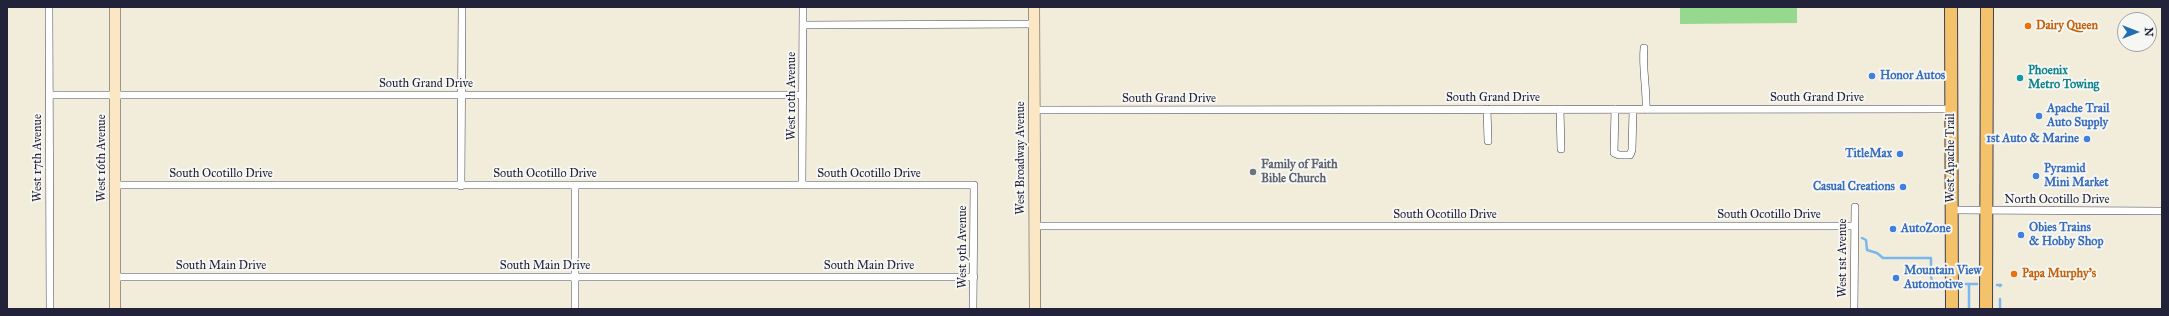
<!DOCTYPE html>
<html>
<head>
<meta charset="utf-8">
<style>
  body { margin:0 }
  #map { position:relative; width:2169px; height:316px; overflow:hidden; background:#f2ecdb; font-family:"IM FELL Great Primer",serif }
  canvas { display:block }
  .frame { position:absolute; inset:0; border:8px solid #22223b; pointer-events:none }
  .north { position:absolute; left:2117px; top:12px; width:40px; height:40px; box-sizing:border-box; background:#f6f6f2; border:1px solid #a1a1a9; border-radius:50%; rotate:90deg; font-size:11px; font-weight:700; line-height:16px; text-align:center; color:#22223b }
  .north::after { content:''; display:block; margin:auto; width:14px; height:18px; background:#1f6fb2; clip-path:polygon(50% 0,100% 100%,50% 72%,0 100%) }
</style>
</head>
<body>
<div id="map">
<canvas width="2169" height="316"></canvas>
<div class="frame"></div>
<div class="north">N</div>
</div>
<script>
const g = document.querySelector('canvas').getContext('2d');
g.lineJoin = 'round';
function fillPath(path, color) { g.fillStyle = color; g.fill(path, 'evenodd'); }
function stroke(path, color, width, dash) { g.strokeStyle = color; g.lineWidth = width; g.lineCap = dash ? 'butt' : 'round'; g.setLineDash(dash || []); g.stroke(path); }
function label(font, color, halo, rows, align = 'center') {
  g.font = font + ' "IM FELL Great Primer",serif'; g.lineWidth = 4; g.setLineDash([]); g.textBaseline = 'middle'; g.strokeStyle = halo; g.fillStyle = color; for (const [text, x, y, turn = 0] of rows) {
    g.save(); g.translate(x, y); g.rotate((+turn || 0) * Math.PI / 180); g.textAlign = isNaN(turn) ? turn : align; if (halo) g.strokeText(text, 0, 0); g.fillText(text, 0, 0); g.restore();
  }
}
const green = new Path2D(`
  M1680,7h117v16l-117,1z`);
const stream = new Path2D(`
  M1862,238l4,2 1,10 10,3 6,5h48v10
  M1931,277l2,7h9
  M1962,284h15
  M1997,285h4l-1,1
  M1969,309v-25
  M2000,309v-10`);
const street = new Path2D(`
  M49,7l1,302
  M803,25l231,-1
  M1644,48c-2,21 3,41 2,62
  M49,95h754
  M1487,109l1,32
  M1560,109l1,40
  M1615,109l-1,44 5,2h11l2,-5 1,-40
  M1034,110l917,-1
  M115,185h859l-1,124
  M802,185l1,-178
  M461,186l1,-179
  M1952,210l210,1
  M1035,226h819
  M115,277h859
  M575,309v-124
  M1854,309l1,-102`);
const secondary = new Path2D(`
  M115,7v302
  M1034,7l1,302`);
const primary = new Path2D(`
  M1951,7l1,302
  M1986,309l1,-302`);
const markers = [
  [2028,26,4,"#e8710a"],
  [1872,76,4,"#3f7fe0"],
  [2020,78,4,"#0f9aa8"],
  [2039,116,4,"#3f7fe0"],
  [2087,139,4,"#3f7fe0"],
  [1900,154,4,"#3f7fe0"],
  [1253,172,4,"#6b7280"],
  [2036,176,4,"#3f7fe0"],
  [1903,187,4,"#3f7fe0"],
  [1893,229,4,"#3f7fe0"],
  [2021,235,4,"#3f7fe0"],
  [2014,274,4,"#e8710a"],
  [1896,278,4,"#3f7fe0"]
];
const foodNames = [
  ["Dairy Queen",2036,26],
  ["Papa Murphy's",2022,274]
];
const cultureNames = [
  ["Phoenix",2028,71],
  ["Metro Towing",2028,85]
];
const shopNames = [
  ["Honor Autos",1880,76],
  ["Apache Trail",2047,109],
  ["Auto Supply",2047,123],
  ["1st Auto & Marine",2079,139,"right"],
  ["TitleMax",1892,154,"right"],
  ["Pyramid",2044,169],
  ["Mini Market",2044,183],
  ["Casual Creations",1895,187,"right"],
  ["Obies Trains",2029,228],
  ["& Hobby Shop",2029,242],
  ["AutoZone",1901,229],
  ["Mountain View",1904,271],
  ["Automotive",1904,285]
];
const streetNames = [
  ["South Grand Drive",426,84],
  ["West 10th Avenue",792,96,-90],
  ["South Grand Drive",1493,98],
  ["South Grand Drive",1817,98],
  ["South Grand Drive",1169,99],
  ["West 17th Avenue",38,158,-90],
  ["West 16th Avenue",102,158,-90],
  ["West Broadway Avenue",1021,158,-90],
  ["West Apache Trail",1951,158,-90],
  ["South Ocotillo Drive",221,174],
  ["South Ocotillo Drive",545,174],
  ["South Ocotillo Drive",869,174],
  ["North Ocotillo Drive",2057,200],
  ["South Ocotillo Drive",1445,215],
  ["South Ocotillo Drive",1769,215],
  ["West 9th Avenue",963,247,-90],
  ["West 1st Avenue",1843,258,-90],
  ["South Main Drive",221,266],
  ["South Main Drive",545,266],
  ["South Main Drive",869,266]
];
const worshipNames = [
  ["Family of Faith",1261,165],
  ["Bible Church",1261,179]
];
fillPath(green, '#97d88f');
stroke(stream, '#7bb7ed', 2.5);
stroke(street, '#414053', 8);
stroke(secondary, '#414053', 12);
stroke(primary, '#414053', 14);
stroke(street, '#fff', 7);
stroke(secondary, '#fbe7c3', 11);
stroke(primary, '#f4c26a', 12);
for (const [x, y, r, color] of markers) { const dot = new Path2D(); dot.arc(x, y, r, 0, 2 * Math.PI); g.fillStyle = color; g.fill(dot); stroke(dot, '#f6f6f2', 1.5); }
label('bold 12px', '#c56008', '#f6f6f2', foodNames, 'left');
label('bold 12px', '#0d838f', '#f6f6f2', cultureNames, 'left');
label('bold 12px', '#366cbe', '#f6f6f2', shopNames, 'left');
label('12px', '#22223b', '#f6f6f2', streetNames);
label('bold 12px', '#5b616d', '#f6f6f2', worshipNames, 'left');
</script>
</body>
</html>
